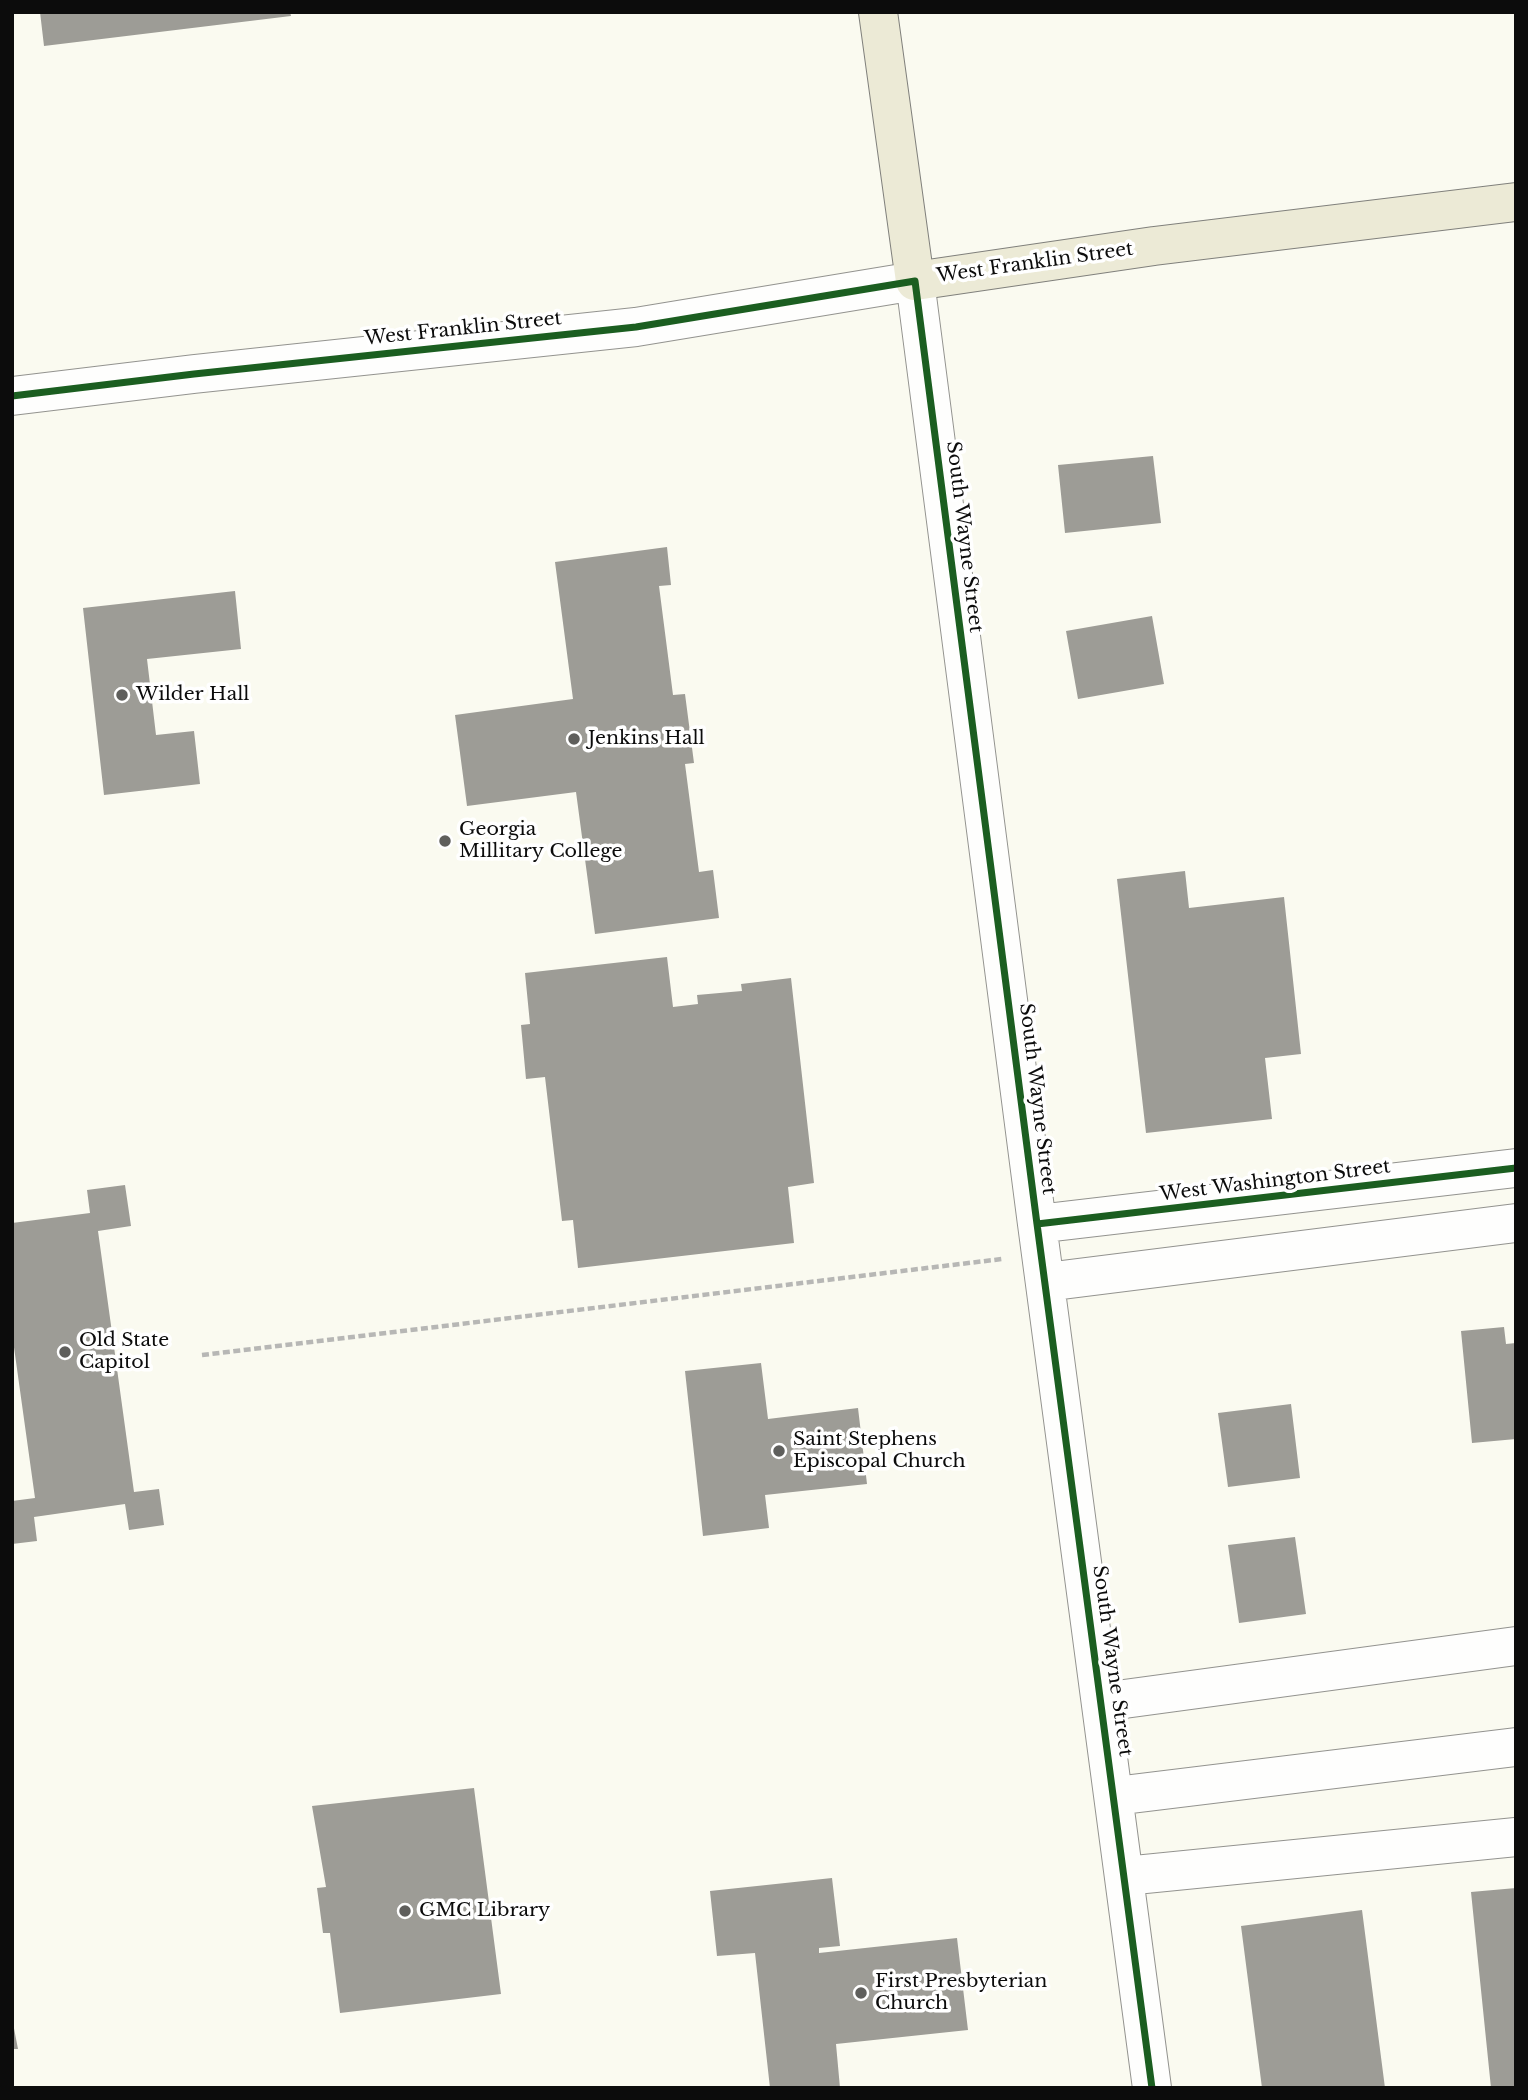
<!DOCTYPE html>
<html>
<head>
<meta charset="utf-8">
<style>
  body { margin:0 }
  #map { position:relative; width:1528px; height:2100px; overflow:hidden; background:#fafaf0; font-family:"Libre Baskerville",serif }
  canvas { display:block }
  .frame { position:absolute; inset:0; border:14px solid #0c0c0c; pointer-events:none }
</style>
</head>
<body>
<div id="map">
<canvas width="1528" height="2100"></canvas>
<div class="frame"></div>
</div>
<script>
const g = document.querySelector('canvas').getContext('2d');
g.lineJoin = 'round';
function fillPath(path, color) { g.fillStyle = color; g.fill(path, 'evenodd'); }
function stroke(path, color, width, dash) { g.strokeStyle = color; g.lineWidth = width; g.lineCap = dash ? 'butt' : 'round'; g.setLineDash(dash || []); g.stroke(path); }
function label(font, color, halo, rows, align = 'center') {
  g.font = font + ' "Libre Baskerville",serif'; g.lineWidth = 7; g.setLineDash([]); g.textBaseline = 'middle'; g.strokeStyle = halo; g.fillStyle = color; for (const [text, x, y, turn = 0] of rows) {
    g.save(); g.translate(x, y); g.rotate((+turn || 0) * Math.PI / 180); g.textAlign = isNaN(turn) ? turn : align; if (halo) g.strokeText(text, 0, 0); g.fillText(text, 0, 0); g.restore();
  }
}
const building = new Path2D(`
  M40,12h250l1,4 -247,30z
  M1153,456l8,67 -96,10 -7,-68z
  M667,547l4,38 -12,1 14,109 12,-1 9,69 -9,1 14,108 14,-2 6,48 -124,16 -19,-142 -109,14 -12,-91 118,-16 -18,-137z
  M235,591l6,58 -94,10 9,76 38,-4 6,53 -96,11 -21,-187z
  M1152,616l12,68 -86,15 -12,-68z
  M1185,871l4,37 95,-11 17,157 -36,4 7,61 -126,14 -29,-254z
  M667,957l6,50 25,-3 -1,-9 45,-4 -1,-7 50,-6 23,205 -26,4 6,56 -216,25 -5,-48 -11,1 -17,-144 -19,2 -5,-54 9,-1 -5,-51z
  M125,1185l6,41 -33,5 36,261 25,-3 5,36 -35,5 -4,-26 -91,13 3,24 -25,3v-43l23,-3 -23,-165v-110l78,-10 -3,-23z
  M1504,1327l2,17 10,-1v96l-44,4 -11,-112z
  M761,1363l7,56 90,-11 9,76 -102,11 4,33 -66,8 -18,-165z
  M1291,1404l9,74 -72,9 -10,-74z
  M1295,1537l11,77 -67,9 -11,-78z
  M474,1788l27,206 -161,19 -10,-80h-7l-6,-45 9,-1 -14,-81z
  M832,1878l8,68 -21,2v5l138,-15 11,92 -132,14 4,44h-70l-15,-135 -38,3 -7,-65z
  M1516,1888v200h-25l-20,-196z
  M1362,1910l23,178h-123l-21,-162z
  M12,2018l6,31h-6z`);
const path = new Path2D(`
  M202,1355l800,-96`);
const minor = new Path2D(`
  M12,396l182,-22 442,-47 279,-46 122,943 115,864
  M1037,1224l479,-56
  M1046,1282l470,-59
  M1102,1702l414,-56
  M1115,1796l401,-49
  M1125,1876l391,-39`);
const major = new Path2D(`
  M878,12l37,269 239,-35 362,-44`);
const cycleway = new Path2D(`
  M12,396l182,-22 442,-47 279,-46 122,943 115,864
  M1037,1224l479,-56`);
const markers = [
  [122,695,7,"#5f5f5c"],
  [574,739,7,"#5f5f5c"],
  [445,841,7,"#5f5f5c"],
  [65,1352,7,"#5f5f5c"],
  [779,1451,7,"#5f5f5c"],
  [405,1911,7,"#5f5f5c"],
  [861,1993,7,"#5f5f5c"]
];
const streetNames = [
  ["West Franklin Street",1035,263,-8],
  ["West Franklin Street",463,329,-6],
  ["South Wayne Street",964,537,83],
  ["South Wayne Street",1037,1099,83],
  ["West Washington Street",1275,1181,-7],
  ["South Wayne Street",1112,1661,82]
];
const poiNames = [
  ["Wilder Hall",136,695],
  ["Jenkins Hall",588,739],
  ["Georgia",459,830],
  ["Millitary College",459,852],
  ["Old State",79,1341],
  ["Capitol",79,1363],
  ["Saint Stephens",793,1440],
  ["Episcopal Church",793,1462],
  ["GMC Library",419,1911],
  ["First Presbyterian",875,1982],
  ["Church",875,2004]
];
fillPath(building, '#9d9c96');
stroke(minor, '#93938f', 40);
stroke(major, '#80807c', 40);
stroke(path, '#b7b7b5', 4.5, [7, 3.5]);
stroke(minor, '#fefefd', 38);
stroke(major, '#ecead6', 38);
stroke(cycleway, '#1b5e20', 7);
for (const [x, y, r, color] of markers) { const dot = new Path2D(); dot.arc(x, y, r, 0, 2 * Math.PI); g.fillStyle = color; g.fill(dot); stroke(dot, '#fff', 2.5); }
label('19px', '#0c0c0c', '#fff', streetNames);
label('19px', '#0c0c0c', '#fff', poiNames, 'left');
</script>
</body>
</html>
